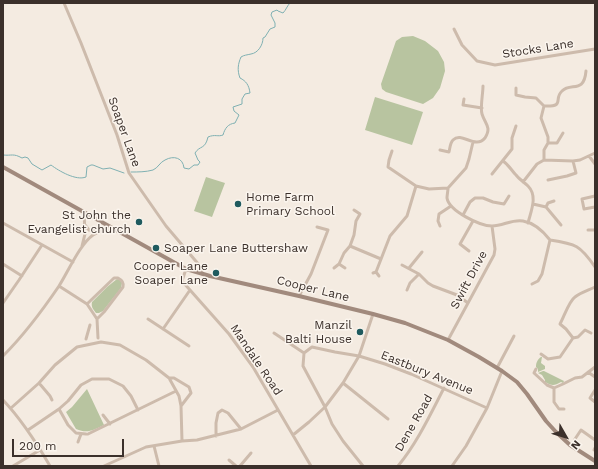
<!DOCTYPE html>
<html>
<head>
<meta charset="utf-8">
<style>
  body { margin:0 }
  #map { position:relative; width:598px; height:469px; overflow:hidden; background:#f4ebe1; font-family:"Work Sans",sans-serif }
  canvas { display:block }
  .frame { position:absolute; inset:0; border:4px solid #3b302b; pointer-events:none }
  .north { position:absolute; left:546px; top:417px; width:40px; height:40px; -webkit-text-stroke:3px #fbf5ee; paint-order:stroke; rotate:129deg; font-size:11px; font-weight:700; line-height:16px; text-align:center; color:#3b302b }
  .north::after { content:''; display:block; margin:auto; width:14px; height:18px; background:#3b302b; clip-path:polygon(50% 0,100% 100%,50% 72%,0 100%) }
  .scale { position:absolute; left:12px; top:439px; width:112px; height:18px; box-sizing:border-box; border:2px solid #3b302b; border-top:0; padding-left:5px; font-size:12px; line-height:14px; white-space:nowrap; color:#3b302b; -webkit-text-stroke:3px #fbf5ee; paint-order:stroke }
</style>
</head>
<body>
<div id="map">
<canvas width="598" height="469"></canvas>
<div class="frame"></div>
<div class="north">N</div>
<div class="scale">200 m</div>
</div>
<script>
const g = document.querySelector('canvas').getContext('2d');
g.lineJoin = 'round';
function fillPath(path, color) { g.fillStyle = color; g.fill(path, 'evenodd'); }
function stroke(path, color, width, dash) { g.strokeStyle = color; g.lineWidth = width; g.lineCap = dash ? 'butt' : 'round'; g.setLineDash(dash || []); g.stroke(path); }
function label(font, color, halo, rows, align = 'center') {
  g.font = font + ' "Work Sans",sans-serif'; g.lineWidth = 3; g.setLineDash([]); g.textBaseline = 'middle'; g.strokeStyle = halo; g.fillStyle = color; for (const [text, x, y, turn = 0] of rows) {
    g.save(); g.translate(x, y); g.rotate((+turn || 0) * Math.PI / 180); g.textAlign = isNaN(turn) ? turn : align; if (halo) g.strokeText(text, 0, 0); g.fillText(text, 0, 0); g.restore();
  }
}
const green = new Path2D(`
  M413,36l12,5 13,10 6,11 1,9 -5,17 -7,10 -10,6 -37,-12 -4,-3 -1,-5 15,-43 6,-4z
  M375,97l48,15 -11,33 -47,-15z
  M206,177l19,6 -13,34 -18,-6z
  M117,279l3,1 2,3 -1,5 -18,23 -4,2h-3c-3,-4 -5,-6 -4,-11l15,-15z
  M541,357h1l-1,6 4,3v3l-7,3v-3l-2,-2c0,-5 2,-8 5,-10z
  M543,371h1l20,10 -1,2 -2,-1c-7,4 -9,4 -16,0v-2l-3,-5 -4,-2z
  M87,389l17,36c-11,5 -16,9 -28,4l-10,-17 6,-5z`);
const stream = new Path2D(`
  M3,155c9,1 10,-2 19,3l3,-1 3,1 4,6 10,6 9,-5c8,6 25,16 35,12l1,-10 4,-2h2l10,4 7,-1 14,5
  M131,172c7,0 15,0 22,-2 5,-2 7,-8 12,-10 9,-5 18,-2 19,8l5,1 5,-4h4l2,-3 -2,-2 -3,-7c5,-8 10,-3 13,-16 7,-3 10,0 15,-2 2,-7 5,-11 12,-12l4,-8 -5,-4 -1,-4 9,-3v-5l3,-5 5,-1c-1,-8 -4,-12 -10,-15 -3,-8 -2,-14 1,-21 3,-2 6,-2 10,-3 7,-1 12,-9 12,-16l2,-1 5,-8 5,-2v-4l-4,-8 1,-3 5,-2 1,1 5,2c3,-3 4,-7 7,-10`);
const street = new Path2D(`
  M64,3l17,40 36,92 12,38 37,53 34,40 2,4v4
  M454,29l8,16 15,16 18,4 100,-16
  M516,88v7l9,2 11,1 8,8 -3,12 7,19v6l-4,7v10
  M464,99l-1,6 19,3
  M544,106c22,1 9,-7 18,-15 9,-9 22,3 24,-20
  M548,143h9l6,-10
  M440,150l9,2c1,-4 1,-9 4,-12 9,-9 22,10 32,-2 7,-11 0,-14 -3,-24 -2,-7 1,-20 1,-28
  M392,151l-3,9 -1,7 28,19 13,3 19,-1
  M589,156l6,8
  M503,161c6,4 8,9 13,14 3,4 8,7 12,11 10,10 3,25 0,37
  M492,174l20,-25v-11l4,-12
  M548,180l19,-4 9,-3 -3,-12
  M523,182l14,-18 7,-4 29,1 7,-1 15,-7
  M448,188c0,3 -1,7 -1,10 2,13 33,28 45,28 11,0 20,-7 31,-5 12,2 20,10 27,19 26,4 30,5 45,27
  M448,188l18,-20 3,-9 4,-17
  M595,196l-13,3 2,10 11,-2
  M533,204l13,3 15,18
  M546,207l2,-4 6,-2
  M463,215l7,-13 5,-4h8l10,4 11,2 5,-8
  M3,223l70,39
  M85,225l4,5 10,1
  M440,226l-2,-5 1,-7 12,-8
  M588,230h7
  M82,246l3,-12 -1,-22
  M350,246l31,13
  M469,251l-9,-7 13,-23
  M3,264l19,12
  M339,264l6,4
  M402,265l17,9 9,9 5,3 24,9 11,8
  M334,268l5,-4 5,-11 6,-7 4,-11 2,-14 4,-7 -6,-4
  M409,268l13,-16
  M186,269l-4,12 8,9 39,44 24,33 58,99
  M376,272l14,-36 17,-20 9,-30
  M373,273l3,-1 3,4
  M532,284l6,-3 4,-7 8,-34
  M59,286l28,18 10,15 1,19
  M407,290l3,-7 9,-9
  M299,296l12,-22 17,-44 -11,-3
  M3,303l16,-23 23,-35
  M87,304l27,-26h4c4,2 6,5 5,9l-19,25 -7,7
  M148,319l41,27
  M163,329l27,-39
  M274,333l30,20
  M573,338l5,-1 7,-7 6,3
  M86,339l4,-14
  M448,340l46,-85 1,-6 -3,-23
  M541,354l7,5 12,-2 13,-19 -7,-9 -6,-5c4,-7 9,-23 15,-27 5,-4 14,-7 20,-10
  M3,356c21,-21 39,-45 56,-70 9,-14 21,-42 34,-51 6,-4 14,-5 21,-6
  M497,368l17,-32
  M536,369l-2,4 13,12 7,3 9,-4 12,-6 7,-1 13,-10
  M588,372l7,5
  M169,378h5l15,9 2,6 -10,13
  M39,383l11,13 2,4
  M343,383l45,36
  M554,388v14l5,7h5
  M595,390l-5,8 5,4
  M3,400c19,20 33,42 47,66
  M11,408l28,-25 16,-18 22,-18 24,-5 19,3 26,15 23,18 10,18 2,10 1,35
  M59,409l9,16 8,8 10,1
  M103,415l7,9
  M28,430l31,-21 9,-8 13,-16 11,-6h17l14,7 8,10 7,14
  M88,434l88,-43
  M293,435l16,-13 16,-15 18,-24 16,-27 14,-42
  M216,436v-13l2,-10 4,-3 6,3 13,16
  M575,439l6,-9 14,10
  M78,442l3,-8
  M154,446l5,20
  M594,450l1,-2
  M229,460l7,6
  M13,466l27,-16
  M104,466l42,-19 36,-6 15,-1 44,-11 37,-19
  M240,466l11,-13
  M363,466l-20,-25 -11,-17 -7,-17 -22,-41 1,-13 8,-6 23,5 24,4 26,8 26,10 76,34
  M398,466c19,-23 32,-51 46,-78
  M452,466l14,-20 21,-38 15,-37`);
const secondary = new Path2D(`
  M3,167l183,102 24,7 89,20 74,18 32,9 43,17 31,17 23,14 15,11 10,12 19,27 10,11 14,13 25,16`);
const markers = [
  [238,204,4,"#1f5a5e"],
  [139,222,4,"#1f5a5e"],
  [156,248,4,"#1f5a5e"],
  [216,273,4,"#1f5a5e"],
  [360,332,4,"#1f5a5e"]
];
const streetNames = [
  ["Stocks Lane",538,49,-9],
  ["Soaper Lane",124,132,70],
  ["Swift Drive",469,280,-62],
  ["Cooper Lane",313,289,14],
  ["Mandale Road",256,360,56],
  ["Eastbury Avenue",427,373,22],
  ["Dene Road",414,423,-60]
];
const poiNames = [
  ["Home Farm",246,197,"left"],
  ["Primary School",246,211,"left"],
  ["St John the",131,215],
  ["Evangelist church",131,229],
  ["Soaper Lane Buttershaw",164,248,"left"],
  ["Cooper Lane",208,266],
  ["Soaper Lane",208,280],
  ["Manzil",352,325],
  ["Balti House",352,339]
];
fillPath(green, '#b8c4a0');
stroke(stream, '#7fb0b2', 1);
stroke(street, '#cdbbac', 3);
stroke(secondary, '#a18a7d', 4);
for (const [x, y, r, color] of markers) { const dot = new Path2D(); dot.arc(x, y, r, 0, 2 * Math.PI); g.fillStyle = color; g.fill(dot); stroke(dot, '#fbf5ee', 1.5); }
label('12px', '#3b302b', '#fbf5ee', streetNames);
label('12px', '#3b302b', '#fbf5ee', poiNames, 'right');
</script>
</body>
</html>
